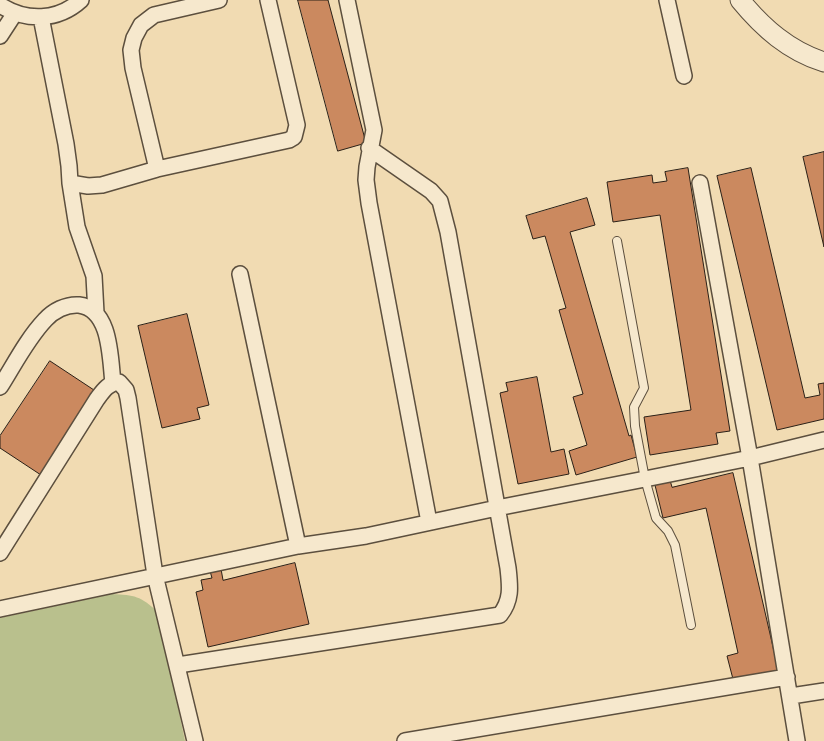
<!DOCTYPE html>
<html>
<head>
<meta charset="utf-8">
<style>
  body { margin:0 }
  canvas { display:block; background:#f1dbb2 }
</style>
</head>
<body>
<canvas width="824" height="741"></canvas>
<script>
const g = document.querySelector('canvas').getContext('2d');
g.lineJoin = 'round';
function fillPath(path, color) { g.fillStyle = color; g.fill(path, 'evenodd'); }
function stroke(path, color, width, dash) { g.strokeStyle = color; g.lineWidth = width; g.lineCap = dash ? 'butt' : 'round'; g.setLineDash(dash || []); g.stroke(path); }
const green = new Path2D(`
  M112,594c23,1 28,2 46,18l27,129h-185v-123z`);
const building = new Path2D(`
  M298,0h30l38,143 -28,8z
  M824,152v95l-21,-90z
  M688,168l42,263 -14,2 2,11 -68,11 -6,-38 47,-7 -31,-195 -47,7 -6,-40 45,-7 1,8 14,-2 -2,-9z
  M751,168l54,230 15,-3 -2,-11 6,-1v36l-47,11 -60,-254z
  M587,198l8,27 -25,7 59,204 2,-1 6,22 -61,18 -7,-24 18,-6 -14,-48 10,-3 -24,-84 7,-2 -21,-72 -12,3 -7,-23z
  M187,314l22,91 -12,3 3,11 -38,9 -24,-102z
  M50,361l47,31 -56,83 -41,-27v-12z
  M537,377l14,75 13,-3 5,25 -51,10 -18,-91 8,-2 -2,-8z
  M733,473l46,200 -45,10 -7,-27 11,-3 -32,-145 -43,10 -9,-37 15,-4 3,10z
  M295,563l14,61 -101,23 -12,-55 7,-2 -2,-10 11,-2 -2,-7 11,-2 2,11z`);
const service = new Path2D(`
  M617,241l27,147 -10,19 1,19 10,53 11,39 12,13 7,14 16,80`);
const minor = new Path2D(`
  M347,0l27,130 -7,37 -1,13 3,23 60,319
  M667,0l17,76
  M0,5c26,17 58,16 81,-5
  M41,17l25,127 3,22 1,17 7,44 17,49 2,37
  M0,36l15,-23
  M157,169l-24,-101 -2,-18 3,-12 7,-13 13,-10 65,-15
  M70,183l18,3 14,-1 55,-16 132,-29 5,-3 3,-12 -29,-125
  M700,183l50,275 47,283
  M240,274l58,272
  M0,387c14,-22 27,-48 45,-67 8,-9 21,-16 34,-15 32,4 31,53 34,78
  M0,553l97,-154c6,-8 11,-16 22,-17l7,8 2,8 27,177 40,166
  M0,609l298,-63 68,-10 131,-28 148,-29 105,-21 74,-18
  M178,665l322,-50c12,-15 10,-29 8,-47l-60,-336 -8,-31 -9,-10 -62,-43
  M791,696l33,-5
  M405,741l382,-64`);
const tertiary = new Path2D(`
  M740,0c23,28 49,51 84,62`);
fillPath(green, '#b9c08d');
fillPath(building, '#cb895f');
stroke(building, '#2a2017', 1);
stroke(service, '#5c4f3e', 10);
stroke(minor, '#5c4f3e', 18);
stroke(tertiary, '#5c4f3e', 21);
stroke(service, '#f6e8cd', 8);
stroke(minor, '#f6e8cd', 15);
stroke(tertiary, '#f6e8cd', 19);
</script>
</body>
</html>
